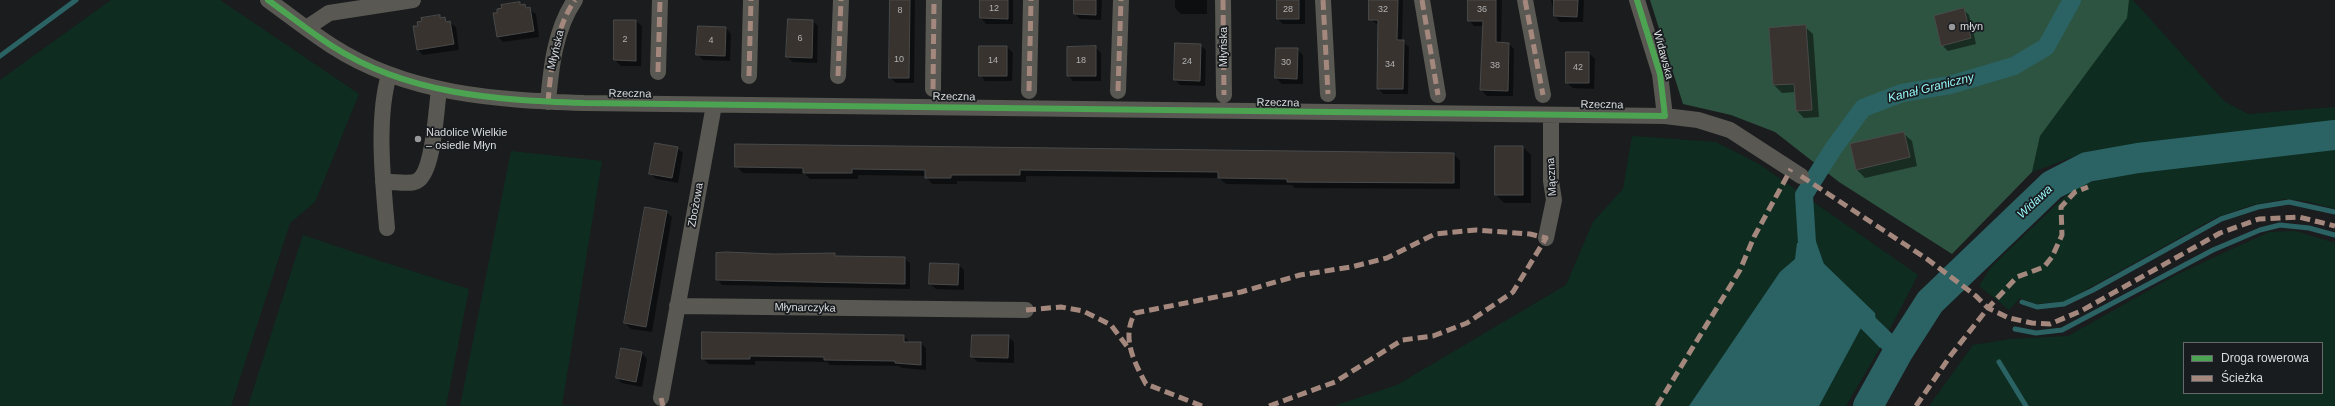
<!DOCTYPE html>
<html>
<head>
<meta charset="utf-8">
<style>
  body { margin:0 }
  #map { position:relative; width:2335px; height:406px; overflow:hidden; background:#1a1c1e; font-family:Arial,sans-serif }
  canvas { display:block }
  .legend { position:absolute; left:2183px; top:342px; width:140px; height:52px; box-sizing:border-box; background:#191c1f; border:1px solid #66686b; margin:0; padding:5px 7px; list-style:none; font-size:12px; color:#d9dbdd }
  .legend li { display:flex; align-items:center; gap:8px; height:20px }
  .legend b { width:20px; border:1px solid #66686b }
</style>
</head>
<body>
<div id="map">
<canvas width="2335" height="406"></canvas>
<ul class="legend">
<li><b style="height:5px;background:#4ca352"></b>Droga rowerowa</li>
<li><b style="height:5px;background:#a5887d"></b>Ścieżka</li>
</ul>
</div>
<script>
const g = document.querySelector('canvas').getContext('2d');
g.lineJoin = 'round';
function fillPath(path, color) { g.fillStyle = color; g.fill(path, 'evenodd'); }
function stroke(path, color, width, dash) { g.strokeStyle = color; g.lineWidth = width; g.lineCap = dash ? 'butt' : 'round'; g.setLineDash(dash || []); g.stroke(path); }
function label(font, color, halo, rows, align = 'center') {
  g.font = font + ' Arial,sans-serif'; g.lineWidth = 3.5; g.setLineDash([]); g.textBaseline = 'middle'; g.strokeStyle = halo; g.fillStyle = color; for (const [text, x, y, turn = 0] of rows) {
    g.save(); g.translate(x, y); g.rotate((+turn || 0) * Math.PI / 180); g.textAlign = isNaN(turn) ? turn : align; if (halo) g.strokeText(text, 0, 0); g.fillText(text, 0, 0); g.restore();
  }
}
const green = new Path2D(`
  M111,0h109l139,94 -44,108 -25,21 -59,183h-231v-326z
  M2129,0h4l91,101 24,13 87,-7v19l-80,6 -166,19 -57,21 8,-36 86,-118z
  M1632,136l84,6 43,22 159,111 -38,73 -34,58h-512l63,-21 169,-100 27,-63 30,-33z
  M2335,146v63l-29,-8 -21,-2 -33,6 -37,13 -151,84 -28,2 -16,-6 -11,12 -30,-24 12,-19 85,-81 57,-14 142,-15z
  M511,151l91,10 -40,244 15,1h-117z
  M2295,231l40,12v163h-406l44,-61 38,-6 57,-3 108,-61 93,-43zM2184,343h138v50h-138z
  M303,235l80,27 86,27 -23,117h-198z`);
const forest = new Path2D(`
  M1650,0h479l-2,18 -87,118 -8,36 -80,82 -113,-72 -64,-50 -44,-17 -48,-11z`);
const water = new Path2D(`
  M1797,243h17l5,16 56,54 1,12 10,8 -6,15 -19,-20 -42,78h-130l91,-134 15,-13z`);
const shadow = new Path2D(`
  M891,0h24l-1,83h-18l-6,-6z
  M981,0h32v24h-27l-5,-6z
  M1075,0h27l-1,20 -21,-1 -5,-5z
  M1175,0h32v14h-26l-6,-6z
  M1278,0h27v24h-22l-5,-5z
  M1370,0h33l-1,41 7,6 -1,47h-25l-5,-6v-63l-8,-6z
  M1469,0h33l-1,43 8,1 5,5 -1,47h-26l-6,-6 3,-64h-10l-5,-6z
  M1551,0h33l-1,22h-23l-5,-6z
  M520,3l16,11 3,23 -36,5 -5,-5z
  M1963,9l6,6 7,29 -28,7 -6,-6z
  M439,16l17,11 3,23 -36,5 -5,-5 1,-23z
  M636,21l6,5 -1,40h-20l-6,-6z
  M813,21l5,5 -1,37 -24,-1 -6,-5z
  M1805,27l8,7 6,83 -15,1 -7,-7 -2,-19 -13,1 -8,-8z
  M726,28l5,6 -1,27 -27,-1 -6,-6z
  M1200,45l6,5 -1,36 -25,-1 -5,-5z
  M1007,47l6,6 -1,28h-27l-5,-6z
  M1095,47l6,6v28h-28l-5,-6z
  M1297,49l6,6v29h-21l-6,-6z
  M1567,53h22l6,6 -1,30 -21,-1 -6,-5z
  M1903,133l9,8 5,25 -52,12 -8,-8z
  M1523,147l8,8v48h-27l-8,-8z
  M677,148l6,5 -5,30 -22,-4 -6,-6z
  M1454,154l6,7v28l-165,-1 -3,-3 -66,-1 -7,-6 -193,-2v6l-69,-1v3h-25l-6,-8 -68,-1v4h-48l-5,-5 -62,-1 -7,-7z
  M666,212l6,5 -20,115 -21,-3 -6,-6z
  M717,254l105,-1 13,1 3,3 66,1 6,5v26l-188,-4 -5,-6z
  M959,265l5,5v20l-28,-1 -6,-5z
  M703,333l201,3 6,7h11l5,5v22l-24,-2 -3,-2 -69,-1 -3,-3 -72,-1v4l-46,-1 -6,-5z
  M1008,336l6,6v21l-36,-1 -6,-5z
  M642,353l5,6 -5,28 -20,-4 -5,-5z`);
const stream = new Path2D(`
  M0,56l76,-56
  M2022,302l15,5 27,-3 29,-14 128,-71 37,-12 31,-5 46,10
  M2015,329l21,4 26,-3 151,-80 47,-20 20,-5 29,3 26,7
  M1999,362l27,44`);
const canal = new Path2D(`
  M1815,266l-8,-23 -3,-48 29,-46 30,-41 39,-15 48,-8 64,-19 32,-19 26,-47
  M1867,322l31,30`);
const river = new Path2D(`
  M1868,406l30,-54 32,-50 122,-117 35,-18 51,-9 197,-23`);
const building = new Path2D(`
  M890,0h20l-1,78h-20z
  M980,0h28v19l-28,-1z
  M1074,0h22v15l-22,-1z
  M1277,0h22v19h-22z
  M1369,0h29l-1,40h7l-1,49h-26l1,-69h-9z
  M1468,0h28v42l13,1 -1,48 -28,-1 3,-69h-15z
  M1554,0h24l-1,17 -23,-1z
  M520,2v3l5,-1 1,4 4,-1 4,24 -37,6 -4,-24h4v-4l5,-1 -1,-3z
  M1964,8l7,30 -30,8 -7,-30z
  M440,15v3l5,-1 1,5 4,-1 4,23 -37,6 -4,-24h5l-1,-4 5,-1 -1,-3z
  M788,19l25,1 -1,38 -26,-1z
  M614,20h22v41l-22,-1z
  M1806,25l6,85 -16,1 -2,-27 -21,1 -4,-57z
  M698,26l28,1 -1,29 -29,-1z
  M1175,43l26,1 -1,37 -26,-1z
  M979,46h28v30h-28z
  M1096,46v30h-29v-29z
  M1276,48h22l-1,31 -22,-1z
  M1566,52h23v31h-23z
  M1904,132l6,25 -54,13 -6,-26z
  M655,143l23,4 -6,31 -23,-4z
  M735,144l719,9v30l-167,-1v-3l-69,-1v-6l-198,-2v5h-69v3h-26v-8l-73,-1v4h-49v-5l-68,-1z
  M1495,146h28v49h-28z
  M645,207l22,4 -21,116 -22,-4z
  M727,252l47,2 61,-1v3l70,1v27l-189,-4v-27z
  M930,263l29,1 -1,21 -29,-1z
  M702,332l202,3v7h17v23l-26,-2v-2l-71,-1v-3l-74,-1v3h-48z
  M972,335h37l-1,23 -37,-1z
  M621,348l21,4 -6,30 -20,-4z`);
const minor = new Path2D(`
  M268,0c21,15 42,32 64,46 76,49 165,54 252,57l1081,13 33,4 32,10 71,46
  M1223,0l1,95
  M1323,0l5,94
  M1422,0l16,95
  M1525,0l18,95
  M1637,0l23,74 5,42
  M308,27l21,-14 84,-13
  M658,72l2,-72
  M749,76l2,-76
  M838,76l3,-76
  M933,89l1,-89
  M1029,91l2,-91
  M1118,91l3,-91
  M548,102c3,-34 7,-73 27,-102
  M383,182c9,-1 26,3 34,-1 17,-9 19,-72 22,-91
  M387,228c-4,-46 -11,-109 2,-153
  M1546,238l8,-38 -3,-19v-66
  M677,306l349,4
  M661,398l53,-293`);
const quiet = new Path2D(`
  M1223,0l1,95
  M1323,0l5,94
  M1422,0l16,95
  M1525,0l18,95
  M658,72l2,-72
  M749,76l2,-76
  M838,76l3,-76
  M933,89l1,-89
  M1029,91l2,-91
  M1118,91l3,-91
  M548,102c3,-34 7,-73 27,-102
  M1801,176l126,83 49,37 12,12 21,10 23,5 18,1 31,-13 139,-78 39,-14 40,-2 36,9
  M1026,310l35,-3 22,4 28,14 18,24
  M661,398l2,8
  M1202,406l-56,-22c-12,-22 -25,-47 -11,-71l106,-21 59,-17 51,-8 36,-9 48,-24 41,-4 54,4 16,4 -33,54 -46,31 -34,13 -31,4 -67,42 -66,24
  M1657,406l83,-136 14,-33 37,-68
  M1916,406l35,-51 37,-47 29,-31 27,-10 8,-10 10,-22 -1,-28 14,-15 13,-5`);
const cycleway = new Path2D(`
  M268,0c21,15 42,32 64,46 76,49 165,54 252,57l1081,13 -5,-42 -23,-74`);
const markers = [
  [1952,27,4,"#96989a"],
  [418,139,4,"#96989a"]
];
const numberNames = [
  ["12",994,9],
  ["28",1288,10],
  ["32",1383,10],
  ["36",1482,10],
  ["8",900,11],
  ["6",800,39],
  ["2",625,40],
  ["4",711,41],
  ["10",899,60],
  ["14",993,61],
  ["18",1081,61],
  ["24",1187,62],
  ["30",1286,63],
  ["34",1390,65],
  ["38",1495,66],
  ["42",1578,68]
];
const poiNames = [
  ["młyn",1960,27],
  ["Nadolice Wielkie",426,133],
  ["– osiedle Młyn",426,146]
];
const streetNames = [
  ["Młyńska",1224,47,-90],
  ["Młyńska",556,50,-76],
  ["Widawska",1663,55,75],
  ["Rzeczna",630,94,1],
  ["Rzeczna",954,97,1],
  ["Rzeczna",1278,103,1],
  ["Rzeczna",1602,105,1],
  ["Mączna",1552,177,-93],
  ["Zbożowa",696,205,-80],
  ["Młynarczyka",805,308,1]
];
const waterNames = [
  ["Kanał Graniczny",1931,88,-14],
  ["Widawa",2035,202,-43]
];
fillPath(green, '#0e2d20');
fillPath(forest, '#2d5441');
fillPath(water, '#2b6365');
fillPath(shadow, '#0007');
stroke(stream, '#2b6365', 5);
stroke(canal, '#2b6365', 18);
stroke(river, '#2b6365', 30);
fillPath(building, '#38332f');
stroke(building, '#494a4a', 1);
stroke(minor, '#595852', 16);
stroke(quiet, '#a5887d', 5, [10, 5]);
stroke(cycleway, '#4ca352', 6);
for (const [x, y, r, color] of markers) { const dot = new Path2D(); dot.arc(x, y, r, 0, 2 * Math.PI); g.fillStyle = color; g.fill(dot); stroke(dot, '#191c1f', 1.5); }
label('9px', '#b1b1b2', null, numberNames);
label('11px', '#d9dbdd', '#191c1f', poiNames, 'left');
label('11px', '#d9dbdd', '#191c1f', streetNames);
label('italic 12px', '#95f7fa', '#191c1f', waterNames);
</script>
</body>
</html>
